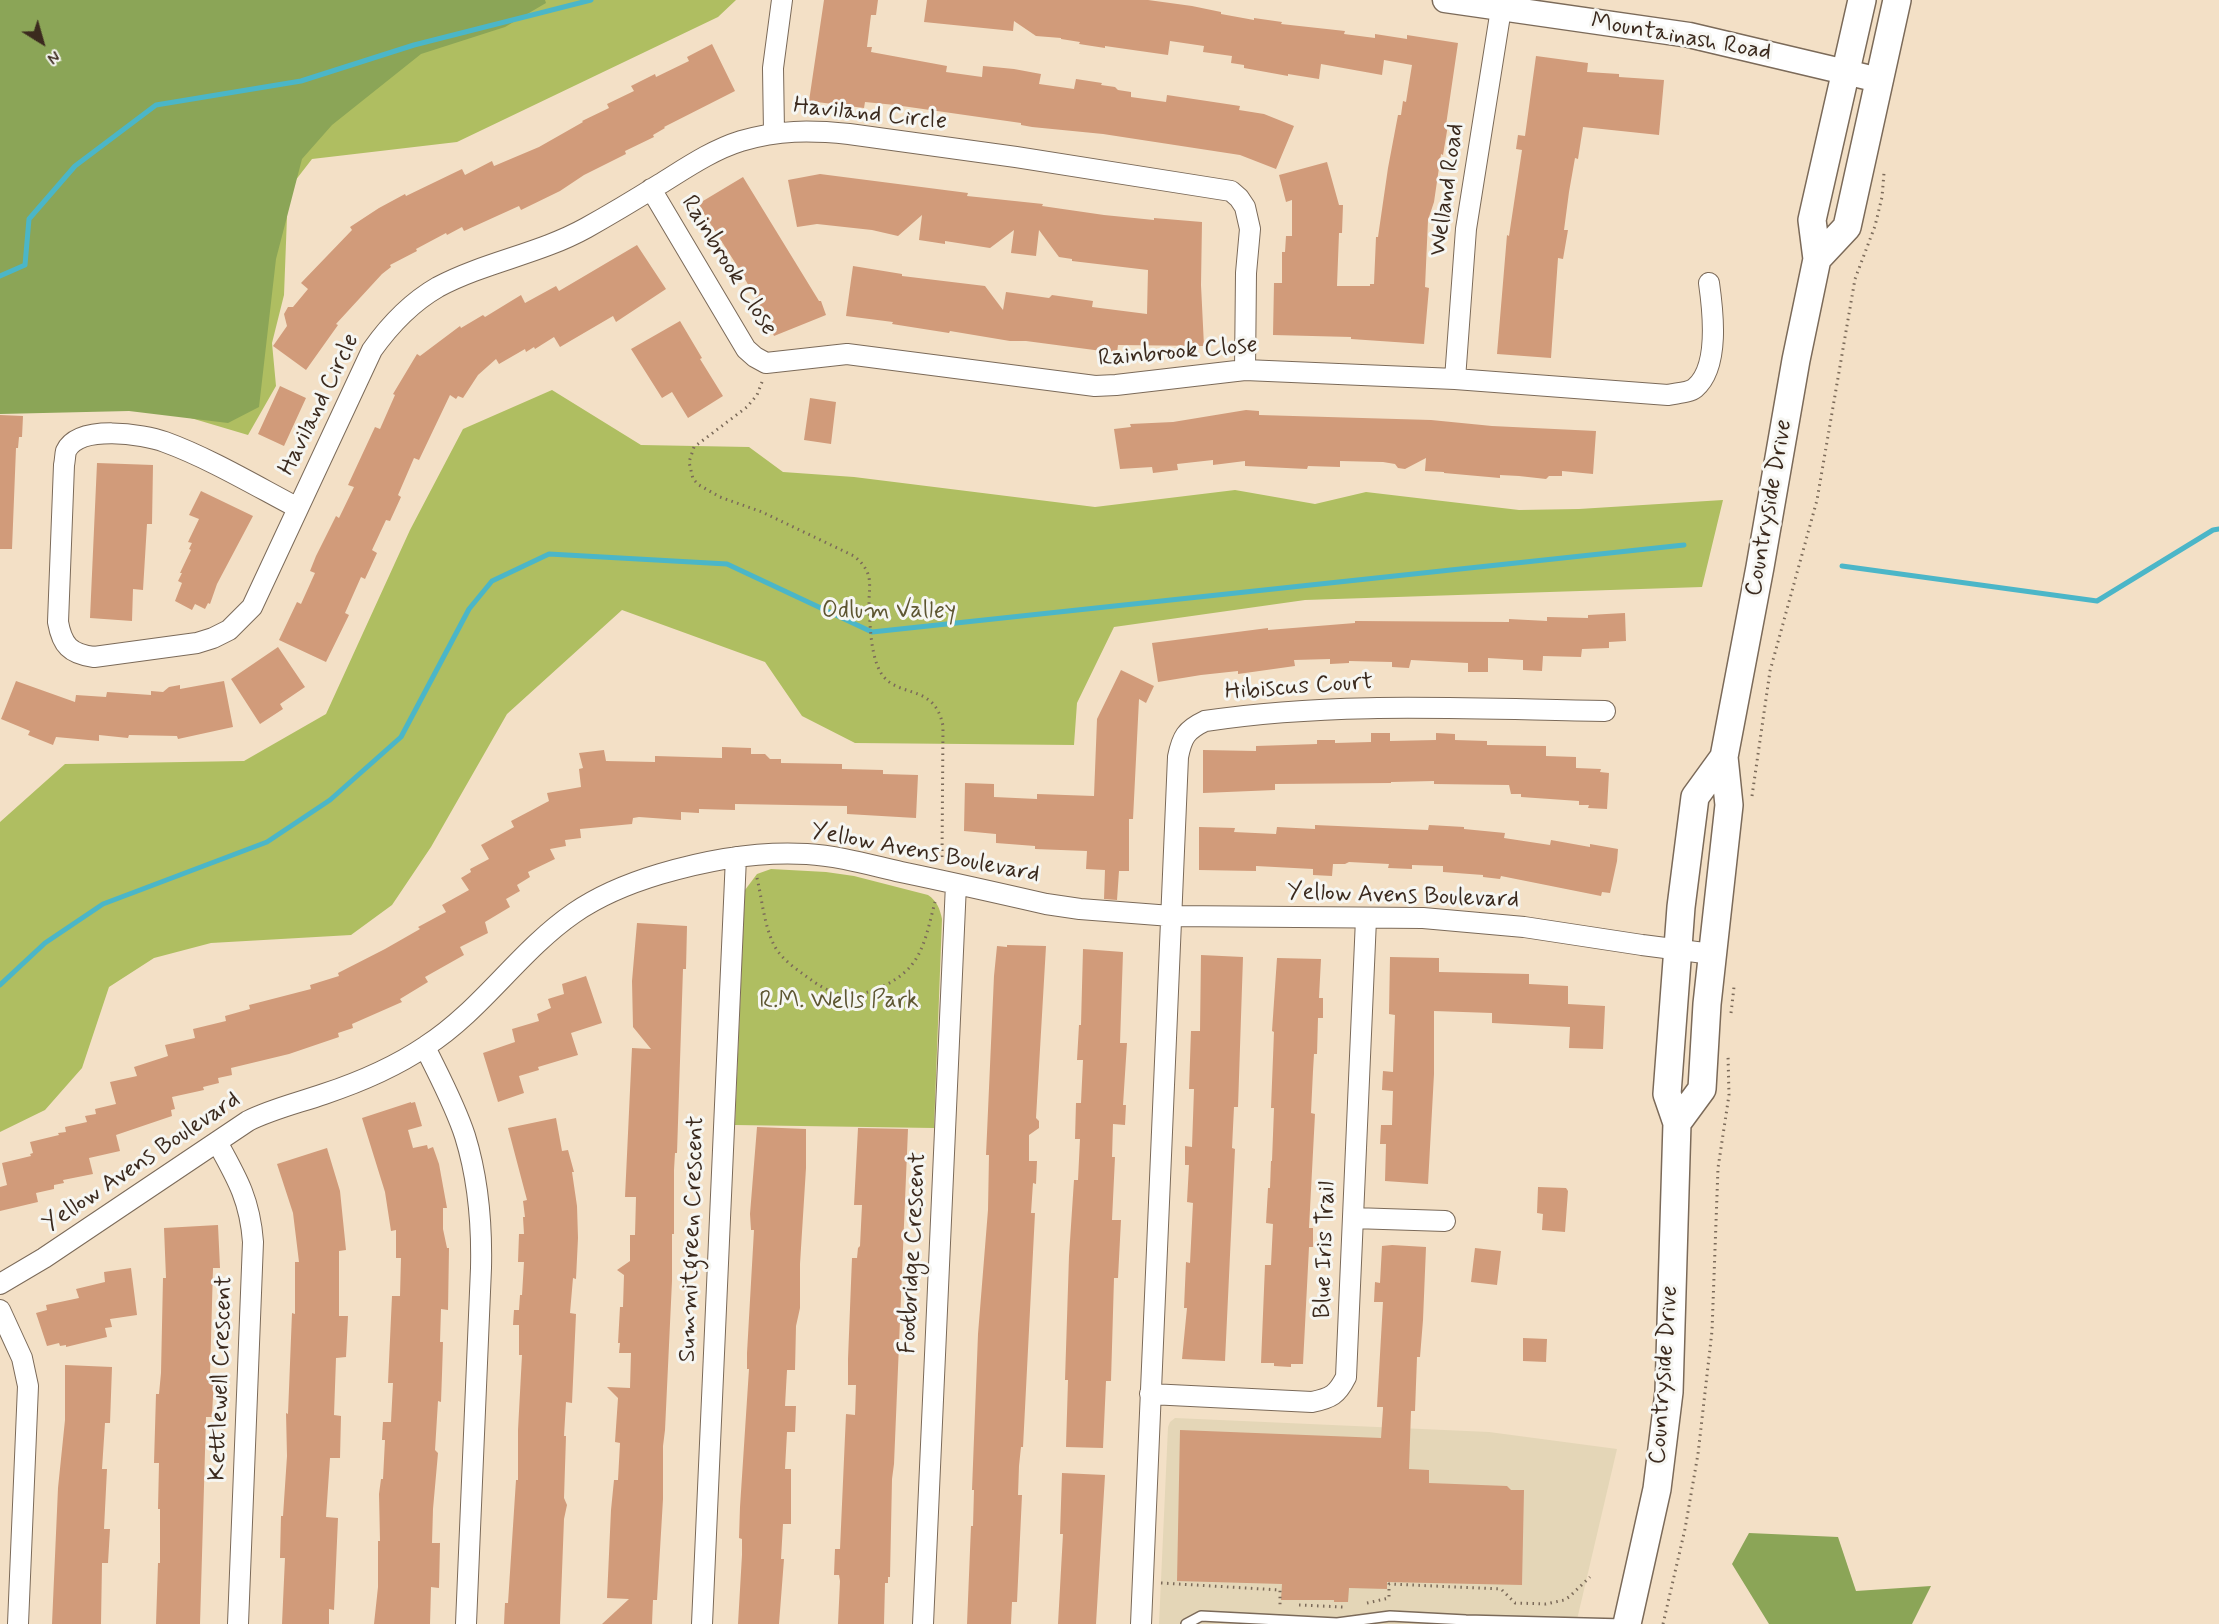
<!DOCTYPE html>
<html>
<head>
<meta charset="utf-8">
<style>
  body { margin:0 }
  #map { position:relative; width:2219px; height:1624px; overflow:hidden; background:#f3e0c6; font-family:Mynerve,sans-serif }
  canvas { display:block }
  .north { position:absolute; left:12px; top:12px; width:60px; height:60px; -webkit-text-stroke:4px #f6f6f2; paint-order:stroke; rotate:143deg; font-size:16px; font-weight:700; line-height:24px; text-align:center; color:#3b2a1e }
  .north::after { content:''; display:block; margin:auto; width:21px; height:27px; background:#3b2a1e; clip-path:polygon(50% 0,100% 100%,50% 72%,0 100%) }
</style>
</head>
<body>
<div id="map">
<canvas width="2219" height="1624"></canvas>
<div class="north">N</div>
</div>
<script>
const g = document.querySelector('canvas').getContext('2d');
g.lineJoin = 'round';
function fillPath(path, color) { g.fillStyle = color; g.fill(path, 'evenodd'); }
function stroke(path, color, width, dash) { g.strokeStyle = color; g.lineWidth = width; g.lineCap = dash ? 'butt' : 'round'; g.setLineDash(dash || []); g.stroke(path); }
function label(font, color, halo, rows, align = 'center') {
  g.font = font + ' Mynerve,sans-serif'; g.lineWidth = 6; g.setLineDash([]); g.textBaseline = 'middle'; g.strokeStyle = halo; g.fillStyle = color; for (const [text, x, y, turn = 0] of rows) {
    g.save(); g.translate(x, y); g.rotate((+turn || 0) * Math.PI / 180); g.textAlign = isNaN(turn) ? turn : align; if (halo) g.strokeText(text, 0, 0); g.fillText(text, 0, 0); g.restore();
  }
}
const built = new Path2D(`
  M1175,1418l314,14 128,17 -41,175h-417l9,-197 2,-5z`);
const green = new Path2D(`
  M0,0h736l-18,17 -261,125 -145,17 -24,31 -4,105 -12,48 4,43 -28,49 -165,-49z
  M552,390l89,55 108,2 34,25 71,5 241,30 140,-17 80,14 51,-12 153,18 60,-1 144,-9 -21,87 -397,13 -191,27 -37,76 -3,42 -219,-2 -53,-27 -37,-54 -143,-52 -115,104 -76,133 -39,58 -41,30 -140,8 -57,15 -45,29 -27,81 -37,42 -45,22v-310l65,-58 179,-3 82,-47 84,-184 53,-101z
  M771,869l55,3 28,4 74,19c9,6 12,14 14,24l-8,209 -199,-3 10,-235 12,-16z`);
const forest = new Path2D(`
  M0,0h545l1,3 -41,24 -84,27 -89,71 -30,34 -26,100 -17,148 -31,16 -99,-12 -129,3z
  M1749,1533l89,4 18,54 75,-5 -19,38h-143l-37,-60z`);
const stream = new Path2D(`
  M0,276l25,-11 4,-46 46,-53 81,-61 145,-24 113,-36 177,-45
  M1842,566l255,35 116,-71 6,-1
  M0,985l45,-42 58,-39 164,-62 63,-42 71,-63 68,-128 23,-28 57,-27 178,10 145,68 812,-87`);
const building = new Path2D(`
  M824,0h54l-2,15h-5l-4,32h5l-1,5 76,14 -1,6 36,5 1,-11 31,3 27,5 -2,10 35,5 2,-10 26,4 -1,2 14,2 3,3 13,2v5l35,5 1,-7 73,11 -1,4 25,4 30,12 -18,43 -36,-14 -137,-21 -71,-7 -11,-2v-2l-126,-18 -30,-3 -1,6 -55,-7z
  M927,0h221l44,6 29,6v2l33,6v-2l28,4 -1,2 64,7 -1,3 31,4v-4l32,5v-4l51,8 -12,82h2l-5,30 -2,-1 -7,48 -6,18 -3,67 4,1 -5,56 -73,-5v-2l-78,-2 1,-52h8v-31h3l1,-16h6v-36l-6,2 -7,-27 48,-13 12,43h4l-1,28h-3l-2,53h33v-2h4l2,-47h2l10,-69 10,-53h3l2,-14 3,1 6,-37 -28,-5 -2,15 -61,-11 -2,15 -31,-5v2l-44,-8v-3l-13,-2 1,-7 -29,-4 1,-6 -34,-5 -2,14 -63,-9v2l-26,-4 1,-2 -19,-3v-1l-25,-2 -22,-15 -1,10 -89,-9z
  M712,44l23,47 -71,36 1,1 -12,7 1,2 -29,14 1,3 -42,21 -24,16 -39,19 -2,-4 -55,25 -2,-4 -15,8 -1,-2 -30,16 1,2 -27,14 1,2 -9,7 -46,50 2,1 -32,45 -33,-24 14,-20 -3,-12 4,-7h5l15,-18 -7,-6 51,-53 -2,-3 29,-19 26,-14 1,2 56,-27 3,6 27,-14 2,5 45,-19 44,-25 -1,-1 27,-13 -2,-4 27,-13 -3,-5 24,-12 1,3 33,-16 -2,-4z
  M1536,56l52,7 -1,9 32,2v3l45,3 -5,55 -76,-8 -5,32 -3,-1 -6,34 -5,38h4l-5,29 -5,-1 -7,100 -54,-4 10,-119 2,1 13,-86 -6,-1 2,-14 7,1z
  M820,174l148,19 -1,3 76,8 -1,2 62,9 50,5v-2l48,4 -1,63 3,61 -86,-1 -1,8 -91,-12h-16l-60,-10 -1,2 -57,-9 1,-2 -47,-6 7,-50 49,8v2l83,10 18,24 3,-18 43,6 3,-3 41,6 -1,6 55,7 1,-44 -76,-9v-2l-13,-2 -20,-27 -3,26 -25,-3 3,-23 -24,18 -45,-7v3l-26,-4 3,-25 -24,21 -26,-6 -55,-6 -20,3 -9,-47z
  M743,177l76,124h2l5,14 -52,21 -9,-21 -24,-43 -43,-68z
  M637,245l29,44 -50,33 -3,-6 -53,31 -6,-10 -19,12 -1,-2 -8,5 -1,-3 -26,15 -3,-5 -18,16 -15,23 -5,-2 -2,3 -6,-4 -31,65 -5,-2 -16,37 3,2 -11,24 -4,-1 -14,30 5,3 -12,26 -4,-2 -16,36 4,2 -23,47 -47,-22 18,-38 4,2 14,-31 -5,-2 6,-15 20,-40 3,2 15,-31 -6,-2 27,-58 5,2 15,-34 -2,-1 24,-40 3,2 40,-30 1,2 22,-13 2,2 36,-22 4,8 31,-17 3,5z
  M680,321l22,37 -2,1 23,37 -35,22 -16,-26 -10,6 -31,-49z
  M280,386l26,12 -22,48 -26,-12z
  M810,398l26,4 -5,42 -27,-4z
  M1246,410l13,1v4l172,5 61,6 104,5 -3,43 -31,-3v5h-13l-3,3 -27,-3 -19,-1v3l-56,-5v-1l-19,-1 1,-13 -21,11 -7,-1 -3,-4 -12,-2 -43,-1v6l-32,-1 -1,3 -62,-3v-5l-32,4v-5l-36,4 1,6 -25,3 -1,-6 -32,2 -6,-40 17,-2 -1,-3 43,-2z
  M0,415l23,1 -1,21h-3l-1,11h-2l-4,101h-12z
  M97,463l56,2 -1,59h-5l-4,66 -10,-1 -1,32 -42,-3z
  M201,491l52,25 -36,68 -7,20 -2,-1 -3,6 -10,-5 -3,6 -17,-9 7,-18 -4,-2 4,-8h-2l11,-23 -2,-1 3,-6 -4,-1 11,-23 -10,-4z
  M1625,613l1,28 -17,1v6l-27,1 -1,8 -38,-1 -1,15 -19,-1v-10l-35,-2v14h-20v-9l-57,-3 -2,8 -17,-1v-5l-43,-1v2l-19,1v-5l-36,1 1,6 -57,8v-3l-37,4 -43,7 -6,-39 116,-15v2l87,-7v-2l154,1v-3l38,2v-4l41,1v-3z
  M278,647l27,40 -25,17 3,5 -23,15 -29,-45z
  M1121,670l33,16 -8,17 -7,-4 -6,120h-4v52h-10l-2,29 -13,-1 1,-29 -19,-1 1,-18 -52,-2v-3l-39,-3v-9l-32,-3 1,-48 29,1v13l43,2v-5l57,2 3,-77z
  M16,681l59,21 1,-7 30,2 1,-5 44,3v-4l12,1 6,-5 11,-2v4l44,-8 9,46 -55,12 -1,-3 -48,-1 -1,3 -29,-3v6l-43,-4 -3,8 -25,-10 2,-4 -29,-12z
  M1371,733h19v8l46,-1v-7l19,1v6l32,1v4l59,1v10l30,1v11l25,1 -1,3 9,1 -2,36 -19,-1 1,-3h-10v-4l-58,-4v-3h-10l-2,-9 -75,-1v-3l-43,1v1l-116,1v6l-72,3v-43l53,1v-5l61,-2v-4h18v3l36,-1z
  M722,747l29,1v6h14l5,5h11v4l61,1v5l41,1v4l35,1 -2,43 -69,-4v-8l-112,-2v6l-36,-1v4l-18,-1v8l-42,-3 -6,1 -1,6 -52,5 1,9 -16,2 1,6 -16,3 5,10 -27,13 2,5 -13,8 3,6 -14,8 4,8 -25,15 3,11 -28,14 4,8 -39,22 3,5 -28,17 2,3 -50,22 1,4 -15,5 1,4 -50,17 -58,14 1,7 -14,3 1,5 -16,4 1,3 -32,7 3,12 -4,1 1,6 -56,19 4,16 -31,7 4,16 -30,6 1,3 -10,2v4l-18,4 2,9 -38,9v-24l7,-2 -5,-22 29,-7 -1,-2 3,-1 -3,-11 29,-7 -1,-2 8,-1 -1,-5 22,-5 -2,-6 11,-2 -1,-5 21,-5 -6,-22 27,-6 -3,-9 34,-11 -3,-11 30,-7 -2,-9 33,-8 -1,-5 25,-7 -1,-4 62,-16 -1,-4 29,-9 -1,-3 47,-24 35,-20 -2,-2 28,-15 -4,-7 27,-15 -8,-12 10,-6 -1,-3 19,-10 -8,-14 33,-18 -3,-6 38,-20 -2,-8 34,-6 -2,-18 4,-1 -4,-15 25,-3 2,11 49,1v-6l67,2z
  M1315,825l113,5 1,-5 35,2v2l41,4 -1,5 46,7 1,-5 39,7v-3l28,5 -1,12 -7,32 -8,-1 -1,4 -100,-20 -1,3 -17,-2v-2l-40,-3v-6l-31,-1v4l-24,-1 1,-4 -40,-2 -4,2h-12l-1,12 -19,-1v-6l-57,-3v5l-57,-1v-43l36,1 -1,4 42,2 1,-7 38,2z
  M637,923l50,3 -1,43h-3l-6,184h-2l-1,17v64h-2v47l-7,149 -2,16v53l-6,101h-4l-1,24h-50l27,-25 -22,-1 4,-88 3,-30h4l2,-37 -5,-1 3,-44 -11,-11 23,1 1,-35h-12l1,-10h-2l2,-36h3l1,-32 -7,-5 13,-9v-26h5l1,-38h-11l7,-149 19,1 -18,-22 -1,-46z
  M1007,945l39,1 -10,172 3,3v7l-10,7v26h8l-1,23 -3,-1 -2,30h4l-12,234h-2l-2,19 -1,29h4l-5,107h-5l-1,22h-44l4,-98h2l1,-36h-2l6,-156 10,-124 1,-55h-3l1,-22 7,-157 3,-30 10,1z
  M1083,949l40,3 -3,91h7l-4,62h3l-1,20 -12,-1 -1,33h3l-3,63h9l-3,58h-4l-3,103h-5l-3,67 -37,-1 2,-67h-3l4,-124 5,-76h4l2,-41h-5l1,-36h5l2,-43h-6l2,-35h2z
  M1201,955l42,2 -5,150h-4l-2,41 3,1 -10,212 -43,-2 5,-51h-3l2,-46 4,1 3,-60 -6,-1 2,-37h-4v-19l7,1 2,-58h-5l2,-58h9z
  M1390,957l49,1v14l90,2v10l39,2v18l37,2 -2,43 -34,-1 1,-21 -78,-4v-10l-58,-2v63l-6,110 -43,-3 1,-37h-6l1,-19h11l1,-34 -11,-1 1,-19 10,1 2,-57 -6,-1z
  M1277,958l44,1 -2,39h4v20h-5l-1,36h-3l-1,17 -2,42 4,1 -6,114h4v19h-4l-6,117h-12v3l-17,-1v-3h-13l4,-98h6l2,-41 -7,-1 2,-35h2l1,-27h1l2,-53h-3l3,-76 -2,-1z
  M586,976l16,47 -31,10 7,22 -40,12 1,3 -20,6 5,17 -26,9 -15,-49 32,-11 -3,-13 27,-8 -2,-7 14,-6 -3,-9 16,-5 -2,-10z
  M411,1102v1l4,-1 7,24 -14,4 5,18 14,-3 1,4 5,-2 6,17 8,44h-4v21l4,19h2l-1,62 -7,-1 -1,33h3l-1,32 -1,28 -3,-1 -3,49 3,3 -5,56 -1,34h8l-1,45 -8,-1 -1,37h-56l4,-37v-46h2l-1,-47 2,-15h2l2,-39h-3l1,-18h8l2,-39h-5l4,-87h8l1,-38h-5v-28l-5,1 -6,-39 -23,-74z
  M556,1118l6,33 6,-1 6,22h-2l5,34 1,32 -2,41 -3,-1 -3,35 6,1 -4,89 -6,-1 -2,34h2l-2,62 3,7 -3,14 -4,105h-56l1,-21h3l8,-123h2v-50l4,-75h-3v-30h-6l1,-15h5l1,-15h2l2,-33h-6l1,-28h5l-1,-17h2l-2,-16 4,-1 -19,-72z
  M757,1127l49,2v39l-6,96v44l-4,18 -1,44h-8l-2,36h11l-1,26h-8l-2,37h6v55h-8l-2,35h3l-5,65h-41l4,-69v-16l-3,-1 1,-31 9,-138h-2v-16l7,-123h-3l-1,-16z
  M858,1128l50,1 -14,335 -2,15 -2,98h-2v6h-3l-1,41h-46l2,-43 -1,-6h-5l1,-26h5l6,-135 9,1 1,-30h-8v-26l4,-101h5l1,-10 2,-2 2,-41h-8z
  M327,1148l13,43 6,59 -7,1v65h9l-2,41 -10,1 -2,57 7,1 -1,42h-10l-4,59 12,1 -4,92 -5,-1v15h-47l3,-66h-5l1,-42h2l4,-60 -1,-43 2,1 4,-101 3,1v-52h4l-6,-49 -16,-49z
  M1538,1187l28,1 2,3 -3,41 -23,-2 1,-16 -6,-1z
  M218,1225l2,43h-7l-3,107h4l-2,42h-6l-6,207h-44l2,-61h2v-54h-2l1,-46h-5l2,-69h3l2,-21 2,-95h3l-2,-50z
  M1392,1245l34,2 -3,73 -3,37h-3l-2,54h-4l-2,58 20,1v13l78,3 4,4h13l-2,95 -135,-3v7l-38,-1 -1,14h-14v-2h-53l1,-16 -105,-3 3,-151 201,8 2,-29v-2h-6l6,-105h-9l1,-20 5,1 2,-37z
  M1475,1248l26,3 -4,34 -26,-3z
  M131,1268l6,47 -27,4 2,8 -7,1 2,9 -41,10v-2l-6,1 -1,-3 -12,3 -11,-33 11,-3 -1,-5 33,-7 -3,-9 29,-7 -1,-10z
  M1523,1338l24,1 -1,23 -23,-1z
  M65,1365l47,2 -2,56h-5l-3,46h5l-3,60h6l-2,34h-6l-1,61h-49l6,-136 7,-68z
  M1062,1473l43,2 -9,149h-38l5,-90h-3z`);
const path = new Path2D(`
  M762,382l-5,13 -10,12 -53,40 -5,15 4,17 6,6 21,12 42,15 92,44c6,5 11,10 14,18 3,9 1,18 1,28 1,20 1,46 9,65 14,35 56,12 65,59l-1,133
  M1752,796l18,-125 47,-171 38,-221 20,-53 7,-29 2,-24
  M757,878c5,21 7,47 17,67 6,12 18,21 29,29 11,8 23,17 36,20 23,5 56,-10 71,-27 15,-17 19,-43 25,-65
  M1731,1013l3,-26
  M1161,1583l119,7v15
  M1367,1603l22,-5v-14l112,5 14,14 31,1 18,-4 5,-3 21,-20
  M1299,1605l44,2
  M1663,1624l22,-95 13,-75 14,-123 6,-163 11,-73 -1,-40`);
const service = new Path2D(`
  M1186,1624l15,-8 136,7 53,-7 76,4 158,4`);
const minor = new Path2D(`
  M774,132l-1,-64 9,-68
  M651,189l95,160 9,8 11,6 81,-9 248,32 21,-1 129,-15 210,9 213,16c8,-2 21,-2 27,-7 25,-21 18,-77 14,-105
  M1455,379l11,-150 35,-220
  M298,508c-42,-22 -89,-50 -133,-66 -22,-8 -86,-18 -99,9 -1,4 -1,10 -2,14l-6,157c4,23 12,32 36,35l103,-14 16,-5 16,-8 23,-23 120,-257c17,-24 40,-48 66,-63 47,-25 101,-33 148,-59 25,-14 50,-29 74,-44 26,-16 52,-34 81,-43 38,-11 68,-11 108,-7l167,23 215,34 8,7 6,9 5,22 -4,44 -1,97
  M425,1047c14,29 30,58 40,89 13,42 17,88 16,132l-15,356
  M217,1142c20,36 33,58 36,100l-15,382
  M1353,1218l92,3
  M0,1284l44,-26 204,-137c24,-12 50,-18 76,-27 36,-12 71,-27 102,-48 56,-36 93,-95 148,-133 26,-18 56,-30 86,-39 47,-14 98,-23 147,-20 32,2 63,11 94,18 48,10 97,21 145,32l34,5 91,7 252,2 101,9 118,18 70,9
  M0,1310l22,48 6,28 -10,238
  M1150,1394l162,8c19,-4 25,-7 34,-25l20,-458
  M702,1624l34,-767
  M923,1624l33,-740
  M1141,1624l37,-867c4,-20 8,-27 27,-36 132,-20 266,-12 400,-10`);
const tertiary = new Path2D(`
  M1445,0l244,35 190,45`);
const secondary = new Path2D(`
  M1817,259l30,-32 50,-227
  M1677,1123l25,-34 5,-85 22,-199 -5,-48 36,-190 36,-207 21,-101 -5,-39 50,-220
  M1627,1624l30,-135 12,-97 8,-269 -10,-29 14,-187 14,-110 29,-40`);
const streetNames = [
  ["Mountainash Road",1681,38,10],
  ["Haviland Circle",870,115,6],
  ["Welland Road",1448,190,-82],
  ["Rainbrook Close",728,266,58],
  ["Rainbrook Close",1178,353,-5],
  ["Haviland Circle",320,405,-64],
  ["Countryside Drive",1770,508,-80],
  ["Hibiscus Court",1299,688,-4],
  ["Yellow Avens Boulevard",925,854,11],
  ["Yellow Avens Boulevard",1403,897,2],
  ["Yellow Avens Boulevard",142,1163,-34],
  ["Summitgreen Crescent",693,1239,-88],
  ["Blue Iris Trail",1326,1250,-88],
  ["Footbridge Crescent",914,1253,-87],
  ["Countryside Drive",1665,1375,-86],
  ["Kettlewell Crescent",222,1378,-88]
];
const parkNames = [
  ["Odlum Valley",889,612],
  ["R.M. Wells Park",839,1002]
];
fillPath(built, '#e4d6b7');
fillPath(green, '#afbe61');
fillPath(forest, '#8ba557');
stroke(stream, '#4bb6c8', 5);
fillPath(building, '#d19b7a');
stroke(service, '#7b6a59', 12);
stroke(minor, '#7b6a59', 22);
stroke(tertiary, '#7b6a59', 27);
stroke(secondary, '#7b6a59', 30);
stroke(path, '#7b6a59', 3, [1.5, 4.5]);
stroke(service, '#fff', 9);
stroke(minor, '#fff', 20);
stroke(tertiary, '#fff', 24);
stroke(secondary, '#fff', 27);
label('24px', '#3b2a1e', '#f6f6f2', streetNames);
label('24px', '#5e5632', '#f6f6f2', parkNames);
</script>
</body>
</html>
